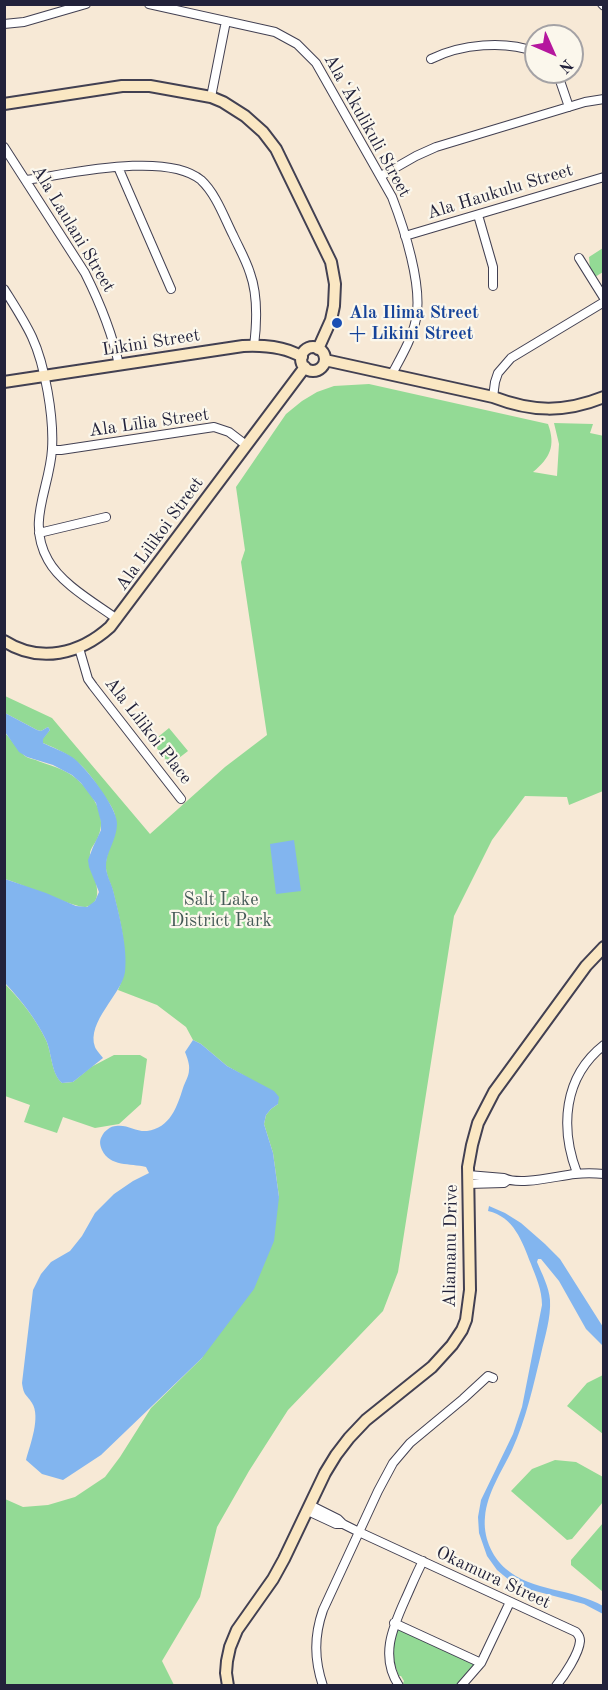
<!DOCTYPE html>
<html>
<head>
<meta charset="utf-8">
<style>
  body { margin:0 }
  #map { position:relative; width:608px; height:1690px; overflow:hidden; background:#f7e9d6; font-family:"Old Standard TT",serif }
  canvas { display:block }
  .frame { position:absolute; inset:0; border:6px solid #22223b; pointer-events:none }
  .north { position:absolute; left:524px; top:24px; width:60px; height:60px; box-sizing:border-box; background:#fbf7ec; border:2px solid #a4a2a5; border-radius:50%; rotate:135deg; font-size:16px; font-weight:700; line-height:24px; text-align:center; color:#22223b }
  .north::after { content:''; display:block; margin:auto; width:21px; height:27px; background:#b5179e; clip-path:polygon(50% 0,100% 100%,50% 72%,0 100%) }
</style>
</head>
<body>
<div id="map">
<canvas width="608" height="1690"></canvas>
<div class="frame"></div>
<div class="north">N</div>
</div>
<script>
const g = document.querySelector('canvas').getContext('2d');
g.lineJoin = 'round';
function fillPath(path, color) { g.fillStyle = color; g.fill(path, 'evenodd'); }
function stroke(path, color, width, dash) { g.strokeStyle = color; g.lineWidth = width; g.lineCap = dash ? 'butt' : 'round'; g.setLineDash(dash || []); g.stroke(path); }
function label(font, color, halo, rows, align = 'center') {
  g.font = font + ' "Old Standard TT",serif'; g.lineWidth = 4.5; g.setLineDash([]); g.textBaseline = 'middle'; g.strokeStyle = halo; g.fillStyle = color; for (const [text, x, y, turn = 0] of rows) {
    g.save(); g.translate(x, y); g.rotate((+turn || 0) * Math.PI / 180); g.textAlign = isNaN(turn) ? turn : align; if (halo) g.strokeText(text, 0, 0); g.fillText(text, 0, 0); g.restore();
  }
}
const green = new Path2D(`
  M603,248v24l-8,5 -5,-8 -1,-12z
  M369,384l179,40c8,22 2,34 -15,48l24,4 2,-32 -5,-21 39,1 -3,9 14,3 -1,355 -34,14 -2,-8 -42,-1 -33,44 -38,76 -56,356 -15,39 -95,99 -39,61 -32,56 -17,70 -38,64 12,24h-169v-186l18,8 25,-2 27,-8 30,-20 15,-20 31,-49 51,-50 77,-161 -6,-44 -9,-29 2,-9 5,-6 7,-5 -35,-29 -16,-9 -26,-22 -8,-4 -7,-13 -29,-22 -39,-15c14,-27 2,-71 -5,-99 -2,-7 -6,-14 -7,-22 -2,-18 14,-35 9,-53 -1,-7 -7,-15 -11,-20 -18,-30 -29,-40 -61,-53v-5l7,-8 -2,-3 -7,4 -4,-1 -32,-17v-17l47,22 98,116 75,-67 42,-32 -26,-173 4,-12 -9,-63 50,-73 16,-13 15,-9 17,-6z
  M169,728l19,23 -18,14 -18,-23z
  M4,732c7,7 14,18 21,24 4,3 9,3 13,5 17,6 31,9 44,23 13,14 25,34 16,53 -2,6 -8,11 -8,17 -2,15 20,47 -4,53 -9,2 -67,-24 -81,-28z
  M4,983c17,17 32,36 42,57 6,13 5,33 16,43l11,-1 18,-15 23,-12h26l7,4 -6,45 -22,20 -24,4 -32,-11 -6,16 -33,-11 6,-17 -25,-9z
  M603,1375v59l-36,-28 20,-23z
  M555,1460l21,2 27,15v25l-31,37 -5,1 -56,-49 21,-22z
  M603,1523v69l-32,-27v-5z
  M400,1625l81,38 -20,22h-56l-2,-2 1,-2 -3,-5h-2c-5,-13 -10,-29 -3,-42 1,-3 3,-6 4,-9z`);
const water = new Path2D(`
  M5,713l32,17 4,1 7,-4 2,3 -7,9v4c10,5 20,8 29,14 13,9 46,51 45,67 0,16 -12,29 -11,44 1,8 5,15 7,22 6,24 15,58 12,82 -3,22 -39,50 -30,75 1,3 6,8 8,11l-30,24 -11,1c-11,-9 -10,-30 -16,-43 -10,-21 -25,-40 -41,-57v-104l41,14 30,13 11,1 8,-6 4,-9 -10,-25 -1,-7 5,-13 8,-17v-8l-5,-19 -15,-20 -9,-8 -19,-10 -26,-8 -8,-5 -14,-20z
  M294,840l7,51 -25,3 -6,-50z
  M193,1040l8,4 26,22 47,25 5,6 -1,7 -7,5 -5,6 -2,9 9,29 6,44 -5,44 -20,48 -52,69 -101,97 -38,25 -21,-6 -16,-14c4,-15 15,-43 6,-57 -6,-10 -8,-6 -10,-20l11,-93 8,-16 10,-12 19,-11 12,-15 13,-23 19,-19 19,-13 16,-8 -3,-6c-16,-4 -36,0 -44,-17 -2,-5 -3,-9 0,-14 2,-5 9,-10 14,-10 11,-2 20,6 31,5 23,-3 30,-24 36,-43 2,-6 6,-12 6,-18 1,-5 -2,-13 -4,-18z
  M489,1206l16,7 16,10 24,21 15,15 43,68 1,20 -18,-18 -27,-48 -18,-22h-3l-1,3c5,12 12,25 13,38 1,18 -5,36 -9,54 -8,33 -15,65 -29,96 -10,21 -25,43 -27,67 -2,19 6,39 21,52 25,22 68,20 97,37v8l-19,-10 -60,-16 -15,-8 -12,-10 -10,-14 -8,-23 -1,-16 3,-17 32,-66 9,-27 20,-102c0,-15 -6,-28 -11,-41 -9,-23 -17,-47 -43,-53z`);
const street = new Path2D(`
  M149,4l126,28 22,12 19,19 76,134c12,31 31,89 24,122 -4,20 -15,38 -24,55
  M602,4l2,2
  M4,24l20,-2 62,-18
  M431,59c30,-15 74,-19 105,-7
  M557,72l12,35
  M211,97l15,-76
  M4,147l81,126c15,30 27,59 34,92
  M118,167l53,122
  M381,176l35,-20 20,-9 149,-45 19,-3
  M26,180c43,-6 140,-29 175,0 15,14 23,37 32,55 6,13 13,25 17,38 8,22 7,49 4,73
  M478,215l15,52v19
  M405,236l199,-59
  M579,258l25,40
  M4,289c10,16 20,31 28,48 13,28 22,80 20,112 -2,39 -26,72 -4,111 13,24 47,43 69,59
  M493,397l2,-15 3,-9 13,-15 93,-56
  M52,450h9l153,-23 15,5 17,13
  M39,533l67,-16
  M79,648l9,31 5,7 88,113
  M577,1173c-17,-45 -14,-96 27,-128
  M468,1175l36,3c16,8 52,-2 71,-4 9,-1 19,-1 29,0
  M468,1184l36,-1 4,-3
  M310,1505l28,14 5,5 16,8 217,100c3,4 4,4 4,9 -1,13 -16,35 -24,45
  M308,1511l28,13h7
  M394,1623l87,40
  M323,1686c-9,-27 -9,-50 0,-76l55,-119 15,-28 17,-20 53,-44 25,-23 5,2
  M399,1686c-19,-29 -7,-57 6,-86 6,-13 11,-26 18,-39
  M461,1686l20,-23 29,-61`);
const secondary = new Path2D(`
  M4,104l118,-18h28l61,11 12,5 22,14 18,16 13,17 55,113 4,22 -1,22 -3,14 -13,29
  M301 359a12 12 0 1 1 24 0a12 12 0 1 1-24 0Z
  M325,360l168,37c39,15 71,16 111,0
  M4,382l239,-36c20,-1 41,0 59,11
  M4,641c36,23 76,13 106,-14l195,-260
  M228,1686l-2,-13 1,-12 3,-14 7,-17 36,-51 11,-20 41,-86 11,-18 13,-17 17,-18 66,-53 20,-22 10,-15 4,-10 4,-30 -2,-123 4,-22 6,-22 16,-31 92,-126 18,-19`);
const markers = [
  [337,323,6,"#1a4fb4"]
];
const streetNames = [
  ["Ala ʻĀkulikuli Street",367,126,61],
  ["Ala Haukulu Street",500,192,-17],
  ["Ala Laulani Street",73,229,59],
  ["Likini Street",151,343,-9],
  ["Ala Līlia Street",149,423,-8],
  ["Ala Lilikoi Street",160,534,-54],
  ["Ala Lilikoi Place",148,731,52],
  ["Aliamanu Drive",451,1246,-89],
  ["Okamura Street",493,1578,25]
];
const transitNames = [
  ["Ala Ilima Street",349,313],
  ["+ Likini Street",349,334]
];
const parkNames = [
  ["Salt Lake",221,900],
  ["District Park",221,921]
];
fillPath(green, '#93da95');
fillPath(water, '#82b5ef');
stroke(street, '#424052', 10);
stroke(secondary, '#424052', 14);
stroke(street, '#fff', 8);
stroke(secondary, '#fae7c3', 10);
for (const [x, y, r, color] of markers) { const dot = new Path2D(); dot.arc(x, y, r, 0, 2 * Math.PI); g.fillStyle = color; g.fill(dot); stroke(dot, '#fbf7ec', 2); }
label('18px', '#22223b', '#fbf7ec', streetNames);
label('bold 18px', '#164399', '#fbf7ec', transitNames, 'left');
label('18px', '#445956', '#fbf7ec', parkNames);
</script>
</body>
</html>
